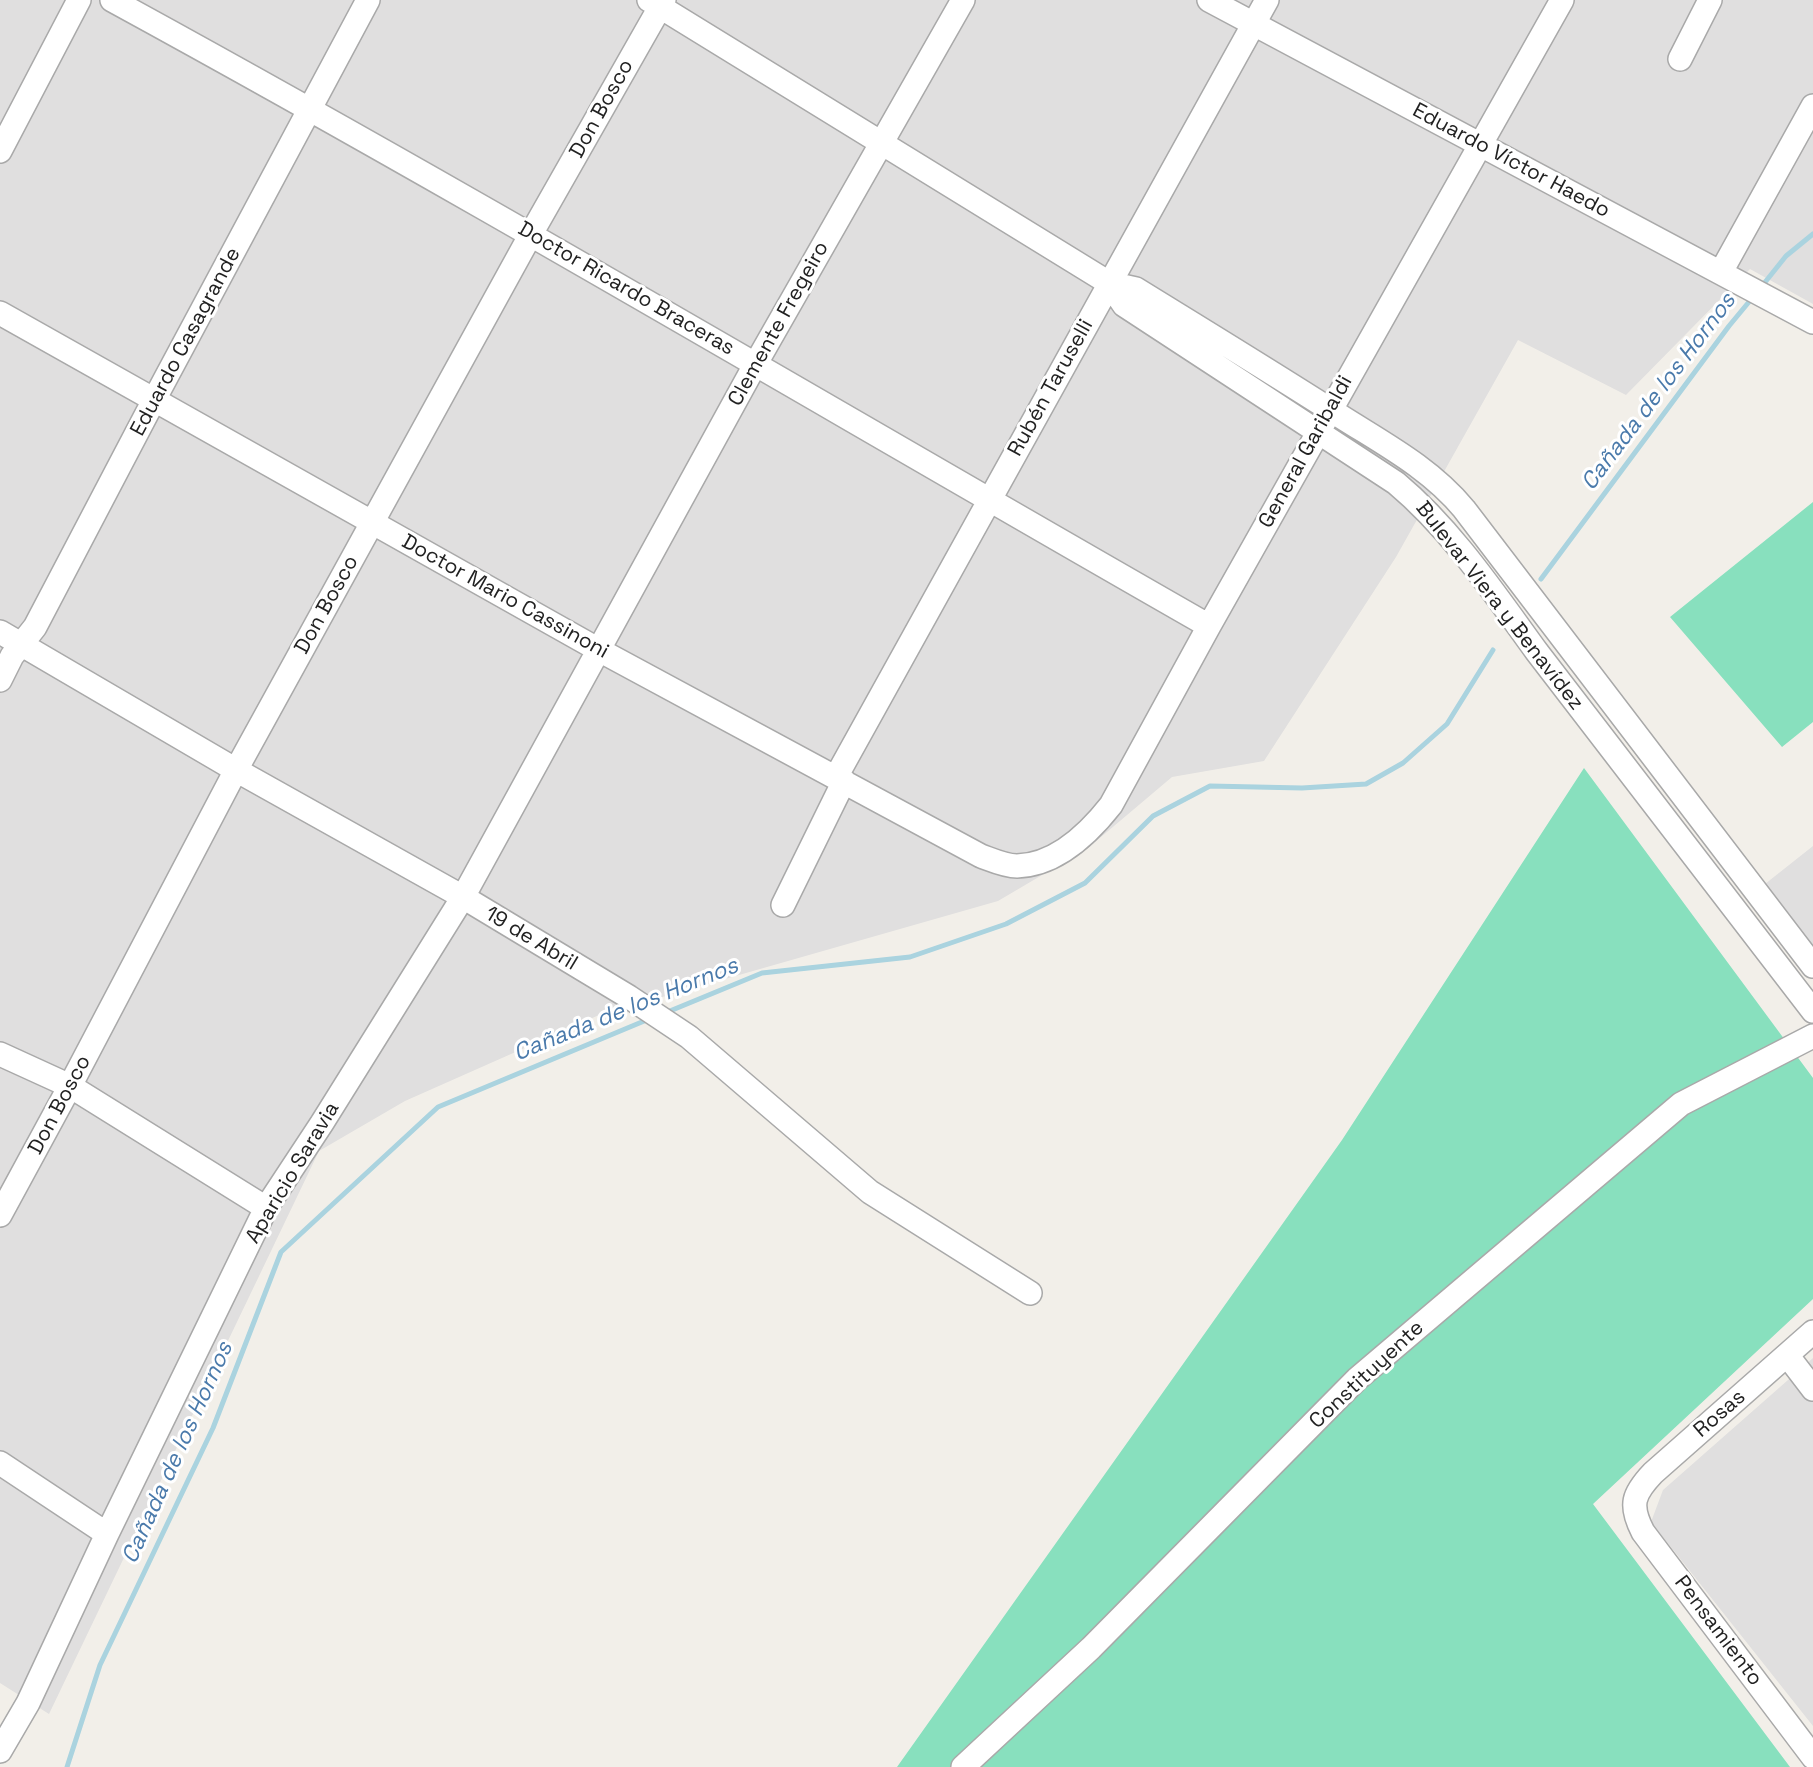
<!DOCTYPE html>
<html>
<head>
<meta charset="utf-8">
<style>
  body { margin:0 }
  canvas { display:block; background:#f2efe9 }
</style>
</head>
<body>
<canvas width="1813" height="1767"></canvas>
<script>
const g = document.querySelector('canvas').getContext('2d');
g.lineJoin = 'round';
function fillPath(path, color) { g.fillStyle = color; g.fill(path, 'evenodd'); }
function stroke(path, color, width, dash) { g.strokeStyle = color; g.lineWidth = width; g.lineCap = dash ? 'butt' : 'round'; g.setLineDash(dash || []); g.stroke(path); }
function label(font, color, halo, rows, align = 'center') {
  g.font = font + ' "Space Grotesk",sans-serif'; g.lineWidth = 6; g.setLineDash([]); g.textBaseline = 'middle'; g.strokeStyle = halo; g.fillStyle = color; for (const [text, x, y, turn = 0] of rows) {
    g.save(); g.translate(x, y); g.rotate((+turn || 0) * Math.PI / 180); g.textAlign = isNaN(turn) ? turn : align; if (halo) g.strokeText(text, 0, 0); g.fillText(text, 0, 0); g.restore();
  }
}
const residential = new Path2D(`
  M0,0h1813v304l-63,-35 -124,126 -108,-55 -122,217 -132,204 -92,16 -84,71 -90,53 -399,114 -194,86 -86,50 -270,563 -49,-31z
  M1813,846v101l-48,-63z
  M1813,1358v368l-162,-204 12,-32z`);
const pitch = new Path2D(`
  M1813,502v220l-31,25 -112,-130z
  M1584,768l229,310v221l-220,205 197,263h-893l445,-627z`);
const stream = new Path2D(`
  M1762,286l24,-30 27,-22
  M1541,579l188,-253 24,-29
  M665,1013l97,-40 148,-16 96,-33 79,-41 68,-67 57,-30 92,2 64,-4 37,-21 44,-39 46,-74
  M67,1767l33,-102 113,-237 68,-176 157,-145 211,-88`);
const minor = new Path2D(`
  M112,0c370,202 731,417 1097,626
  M649,0l460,283 27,6c68,42 137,84 204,127 44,28 90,52 124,93l349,457
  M1209,0l604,322
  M1680,59l30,-59
  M0,151l79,-151
  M1721,272l92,-166
  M1109,283l15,22 272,178c56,47 98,110 141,169l276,359
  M0,313l599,337 382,206c11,4 24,10 36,10 39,-1 72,-33 94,-61l98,-179 353,-626
  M0,632l236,138 227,127 166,100 60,40 181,155 160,101
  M0,680l12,-24 23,-29 119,-227 214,-400
  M836,777l431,-777
  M783,905l61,-124
  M0,1054l70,32 196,122
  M0,1215l70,-129 166,-316 295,-536 133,-234
  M1813,1332l-160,141c-20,21 -24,32 -10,59l170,225
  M1787,1355l26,34
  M0,1463l107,71
  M0,1751l28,-48 79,-169 159,-326 56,-85 141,-226 292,-532 208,-365
  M963,1767l128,-119 266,-269 324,-275 132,-68`);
const streetNames = [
  ["Don Bosco",602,109,-61],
  ["Eduardo Víctor Haedo",1511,161,28],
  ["Doctor Ricardo Braceras",626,289,30],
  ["Clemente Fregeiro",779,324,-61],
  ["Eduardo Casagrande",186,342,-62],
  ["Rubén Taruselli",1051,388,-61],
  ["General Garibaldi",1306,452,-61],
  ["Doctor Mario Cassinoni",505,597,29],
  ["Don Bosco",327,605,-61],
  ["Bulevar Viera y Benavídez",1499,606,52],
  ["19 de Abril",531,939,31],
  ["Don Bosco",60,1105,-62],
  ["Aparicio Saravia",293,1173,-59],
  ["Constituyente",1367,1375,-43],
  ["Rosas",1720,1414,-41],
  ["Pensamiento",1718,1631,53]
];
const waterNames = [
  ["Cañada de los Hornos",1659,392,-53],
  ["Cañada de los Hornos",626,1010,-22],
  ["Cañada de los Hornos",178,1453,-66]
];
fillPath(residential, '#e0dfdf');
fillPath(pitch, '#88e0be');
stroke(stream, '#aad3df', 5);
stroke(minor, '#a9a9a9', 26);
stroke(minor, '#fff', 23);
label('21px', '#222', '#fff', streetNames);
label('italic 23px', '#4a7aab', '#fff', waterNames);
</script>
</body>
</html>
